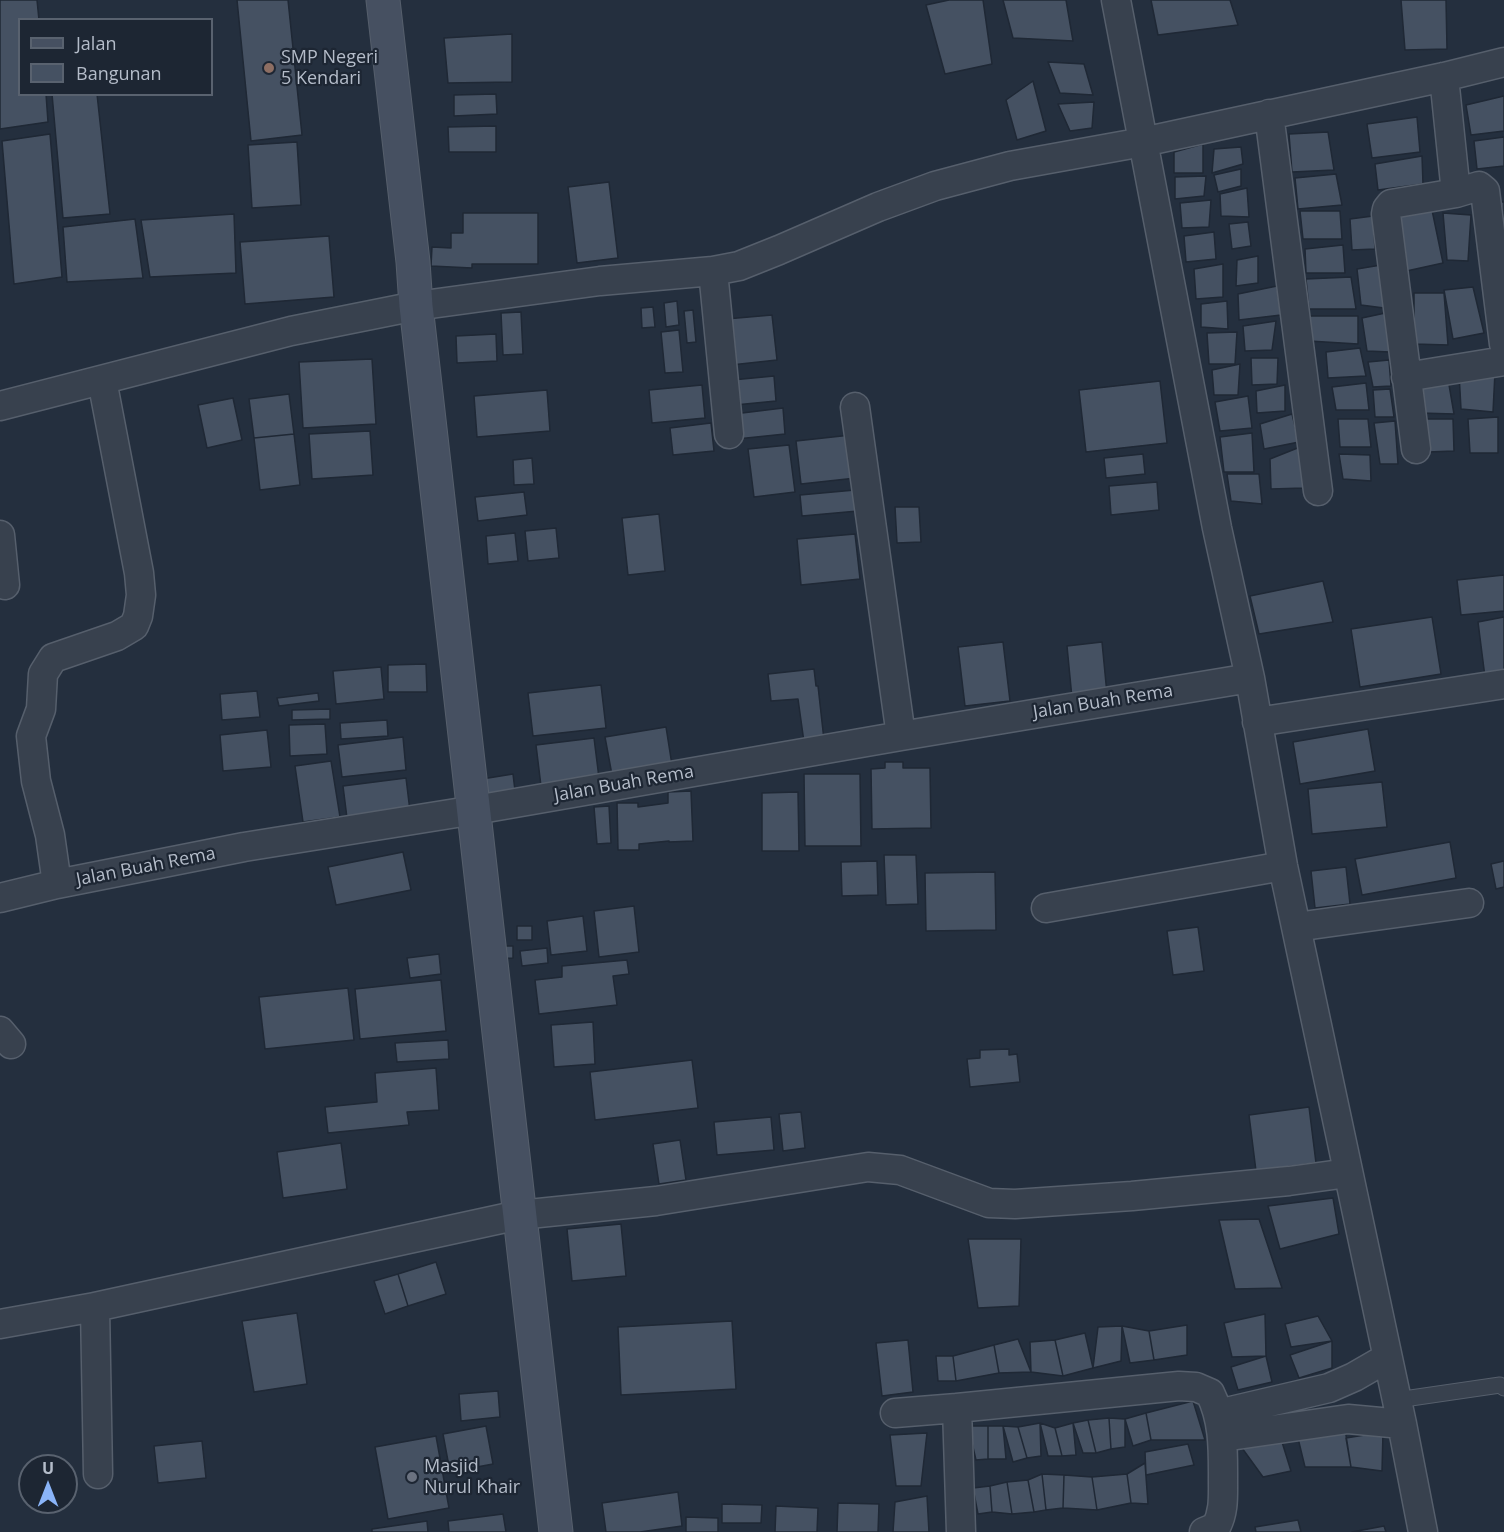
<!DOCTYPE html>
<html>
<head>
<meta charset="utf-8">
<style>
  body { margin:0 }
  #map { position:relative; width:1504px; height:1532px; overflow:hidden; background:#242f3e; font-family:"Open Sans",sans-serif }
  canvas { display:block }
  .legend { position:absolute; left:18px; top:18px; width:195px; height:78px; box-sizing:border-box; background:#1d2633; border:2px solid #59626f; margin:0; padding:8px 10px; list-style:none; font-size:18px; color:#b4bcc9 }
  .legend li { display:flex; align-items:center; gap:12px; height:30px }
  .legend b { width:30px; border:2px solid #59626f }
  .north { position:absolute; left:18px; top:1454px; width:60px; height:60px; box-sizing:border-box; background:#1d2633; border:2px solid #59626f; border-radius:50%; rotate:0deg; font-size:16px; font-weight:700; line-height:24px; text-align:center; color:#b4bcc9 }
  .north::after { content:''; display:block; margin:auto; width:21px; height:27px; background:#8ab4f8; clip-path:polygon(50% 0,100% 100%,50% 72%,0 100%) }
</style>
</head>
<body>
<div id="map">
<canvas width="1504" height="1532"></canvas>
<ul class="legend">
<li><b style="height:8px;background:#465061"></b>Jalan</li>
<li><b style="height:16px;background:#455162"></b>Bangunan</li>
</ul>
<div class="north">U</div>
</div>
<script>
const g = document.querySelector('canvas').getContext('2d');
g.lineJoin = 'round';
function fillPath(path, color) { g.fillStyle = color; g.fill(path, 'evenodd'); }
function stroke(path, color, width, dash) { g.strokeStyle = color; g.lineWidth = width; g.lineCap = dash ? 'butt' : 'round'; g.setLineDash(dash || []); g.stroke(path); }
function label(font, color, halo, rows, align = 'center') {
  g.font = font + ' "Open Sans",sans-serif'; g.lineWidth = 4.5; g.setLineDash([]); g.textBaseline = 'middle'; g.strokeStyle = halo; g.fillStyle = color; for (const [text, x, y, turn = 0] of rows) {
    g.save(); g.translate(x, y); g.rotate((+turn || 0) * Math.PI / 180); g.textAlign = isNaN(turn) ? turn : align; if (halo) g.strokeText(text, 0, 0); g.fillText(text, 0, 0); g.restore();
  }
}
const building = new Path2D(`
  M0,0h37l2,20h-19v74h26l2,28 -48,7z
  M237,0h51l14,135 -51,6z
  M949,0h34l9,64 -47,10 -19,-69z
  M1003,0h63l7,41 -60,-3z
  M1151,0h79l8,25 -80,10z
  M1401,0h45l1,49 -42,1z
  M512,34v48l-64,1 -4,-45z
  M1048,62l36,2 9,31 -33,-2z
  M1033,81l13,50 -29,9 -11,-40z
  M52,94h45l13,120 -47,4z
  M496,94l1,20 -43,2v-21z
  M1504,96v35l-33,4 -5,-30z
  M1094,102l-2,26 -22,3 -12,-27z
  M1417,117l3,35 -48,6 -5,-34z
  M496,126v26h-47l-1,-25z
  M1328,132l6,38 -42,2 -3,-38z
  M50,134l12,143 -48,7 -12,-143z
  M1504,137v29l-27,3 -3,-28z
  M297,142l4,63 -49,3 -4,-63z
  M1203,144v29h-29v-21z
  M1241,147l2,17 -31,9 2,-24z
  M1422,156l1,28 -45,6 -3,-26z
  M1241,169v17l-23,6 -4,-17z
  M1336,174l6,31 -44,4 -3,-31z
  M1206,176l-2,20 -29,3v-22z
  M609,182l9,76 -41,5 -9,-76z
  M1247,188l2,29 -28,-1 -1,-22z
  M1211,200l-2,27 -27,1 -2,-25z
  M1501,202h3v23z
  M1432,210l11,53 -41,9 -7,-57z
  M1300,211h40l2,28h-39z
  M463,213h75v51h-66v4l-41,-2 1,-19 19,1v-15h12z
  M1443,213l28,2 -3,46 -21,-1z
  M234,214l2,59 -86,4 -9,-57z
  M1373,216l2,33 -23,1 -2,-31z
  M135,219l8,59 -76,4 -4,-55z
  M1248,222l3,24 -19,3 -3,-25z
  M1214,232l2,27 -30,3 -2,-26z
  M329,236l5,61 -89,7 -5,-62z
  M1343,245l2,28h-39l-1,-24z
  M1258,256v27l-22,3 1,-26z
  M1223,264v33l-27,2 -2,-30z
  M1381,265l3,43 -23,-3 -4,-36z
  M1351,277l5,32h-47l-3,-30z
  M1277,286l4,29 -42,5 -1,-26z
  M1473,287l11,46 -31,6 -9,-49z
  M1414,293h30l4,52 -34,-1z
  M677,301l2,24 -13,2 -2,-24z
  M1227,301l1,28 -27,-2v-23z
  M653,307l2,20 -13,1 -1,-20z
  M693,310l3,32 -9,1 -3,-32z
  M521,312l2,42 -20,1 -2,-42z
  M1390,312v40l-23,-1 -5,-33z
  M772,315l5,45 -46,5 -5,-46z
  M1309,316h49v28l-49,-3z
  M1276,321l-4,29 -27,1 -2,-25z
  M679,330l4,42 -18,1 -4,-41z
  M1237,332l-2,32h-26l-2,-31z
  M496,334l1,27 -40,2 -1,-27z
  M1360,348l6,28 -38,2 -2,-26z
  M1251,358h27l-1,26 -25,1z
  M372,359l4,65 -73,4 -4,-66z
  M1389,360l2,26 -18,1 -5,-25z
  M1240,364l-2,31h-24l-2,-25z
  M1495,372l-2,40 -32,-3 -2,-36z
  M1447,373l7,41 -34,-1 -3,-33z
  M774,376l2,25 -41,4 -3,-25z
  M1160,381l7,62 -81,9 -7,-62z
  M1366,383l3,27h-33l-4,-23z
  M702,385l3,33 -53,5 -3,-33z
  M1285,385v26l-28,2 -1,-22z
  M1390,389l4,28h-19l-2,-27z
  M547,390l3,41 -73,6 -3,-41z
  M289,394l5,40 -40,4 -5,-39z
  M1248,396l4,32 -32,3 -5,-29z
  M233,398l9,42 -35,8 -9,-43z
  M783,408l2,26 -48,5 -3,-25z
  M1292,414l7,28 -35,7 -4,-25z
  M1498,417v36h-28l-2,-34z
  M1338,419h30l3,28h-31z
  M1424,419h29l1,32 -26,1z
  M1395,421l3,43h-18l-6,-41z
  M711,423l3,28 -41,4 -3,-27z
  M370,431l3,44 -61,4 -3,-45z
  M1252,433l2,39h-30l-4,-35z
  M294,434l6,51 -40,5 -6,-52z
  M851,435l5,43 -55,6 -5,-43z
  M789,445l6,47 -41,5 -6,-48z
  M1300,447l4,41 -33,1 -1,-30z
  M1143,454l2,20 -39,4 -2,-20z
  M1339,454l31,1 1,26 -28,-2z
  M532,458l2,26 -20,1 -1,-25z
  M1227,474h32l3,30 -31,-3z
  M1157,482l2,28 -48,5 -2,-29z
  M855,490l3,21 -56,5 -2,-21z
  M524,492l3,23 -49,6 -3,-24z
  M895,507h24l2,35 -24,1z
  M659,514l6,57 -37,4 -6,-57z
  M556,528l3,30 -31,3 -3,-30z
  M515,533l3,28 -30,3 -2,-28z
  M855,534l5,45 -59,6 -4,-46z
  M1504,575v36l-43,4 -4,-35z
  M1323,581l10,41 -74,12 -9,-38z
  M1432,617l9,57 -81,13 -9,-58z
  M1504,617v57l-19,3 -7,-55z
  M1003,642l7,59 -45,5 -7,-59z
  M1102,642l5,52 -35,4 -5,-52z
  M426,664l1,28h-39v-27z
  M381,667l3,32 -48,5 -3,-33z
  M814,669l2,17h2l6,54 -20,2 -6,-43 -27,2 -3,-27z
  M601,685l5,43 -73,8 -5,-43z
  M257,691l3,26 -38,3 -2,-26z
  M318,693l1,8 -40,5 -2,-8z
  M330,709v10l-38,1v-10z
  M387,720l1,16 -47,3 -1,-16z
  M325,724l2,30 -37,2 -1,-31z
  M666,727l6,38 -60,10 -7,-38z
  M1368,729l7,42 -75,13 -7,-42z
  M267,730l4,37 -48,4 -3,-36z
  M403,737l3,33 -64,7 -4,-32z
  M594,738l5,40 -58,8 -5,-41z
  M331,761l9,56 -37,5 -8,-56z
  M885,762h18v6h27l1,60 -59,1 -1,-60 14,-1z
  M513,774l3,25 -30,4 -4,-24z
  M804,774h56l1,72h-56z
  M406,778l4,33 -63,7 -4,-32z
  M1382,782l5,45 -75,7 -4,-45z
  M691,791l2,50 -24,1v-1l-30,3v6h-21l-1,-47h21v4l30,-4v-11z
  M798,792l1,59h-37v-58z
  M609,806l2,37 -14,1 -3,-37z
  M1450,842l6,36 -94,17 -7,-36z
  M403,852l8,38 -75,15 -8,-38z
  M884,855h32l2,49 -32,1z
  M877,861l1,34 -36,1 -1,-34z
  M1504,861v26l-8,2 -5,-25z
  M1346,867l4,37 -35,4 -4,-37z
  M995,872l1,58 -70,1 -1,-58z
  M634,906l5,46 -40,5 -5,-46z
  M583,916l4,35 -36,4 -4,-34z
  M517,926h15v14h-15z
  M1198,927l6,44 -31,4 -6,-44z
  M493,946h20v12l-20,1z
  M547,948l1,15 -26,3 -2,-15z
  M439,954l2,20 -31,4 -3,-20z
  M627,960l2,14 -16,2 4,29 -78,9 -4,-34 27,-3v-11z
  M441,980l5,51 -86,8 -5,-50z
  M348,988l6,52 -89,9 -6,-52z
  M593,1022l2,42 -41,3 -3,-42z
  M448,1040l1,19 -52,3 -2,-19z
  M1009,1049v6l8,-1 3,28 -50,5 -3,-28 13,-1v-8z
  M692,1060l6,48 -103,12 -5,-48z
  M436,1068l3,42 -32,2 2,13 -81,8 -3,-26 52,-5 -2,-29z
  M1309,1107l7,56 -60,8 -7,-56z
  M801,1112l4,36 -22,3 -4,-37z
  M771,1117l3,33 -57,5 -3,-33z
  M680,1140l6,40 -27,4 -6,-40z
  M341,1143l6,46 -64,9 -6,-46z
  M1333,1198l6,36 -59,15 -12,-43z
  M1259,1219l23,69 -47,1 -16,-69z
  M621,1224l5,52 -54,5 -5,-52z
  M968,1239h53l-2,67 -41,2z
  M436,1262l10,32 -38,12 -10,-32z
  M398,1274l10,32 -23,8 -11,-33z
  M297,1313l10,71 -53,8 -12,-71z
  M1265,1314l1,42 -34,1 -8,-34z
  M1318,1316l14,25 -41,6 -6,-23z
  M732,1321l4,68 -115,6 -3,-68z
  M1187,1325v30l-33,5 -5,-29z
  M1122,1326l-1,35 -28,7 5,-41z
  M1122,1326l27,5 5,29 -24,3z
  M1085,1333l8,35 -30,8 -8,-36z
  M1018,1339l13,33 -32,1 -5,-28z
  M908,1340l5,52 -31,4 -6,-53z
  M1055,1340l8,36 -32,-4 -1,-30z
  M1332,1341v27l-33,10 -9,-23z
  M994,1345l5,28 -43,8 -3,-25z
  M936,1356h17l3,25h-18z
  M1266,1356l6,26 -34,8 -7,-23z
  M498,1391l2,26 -39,4 -2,-27z
  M1193,1401l12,39h-54l-5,-27z
  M1146,1413l5,27 -18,6 -8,-27z
  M1109,1418l2,31 -15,4 -8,-33z
  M1109,1418l16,1v28l-14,2z
  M1088,1420l8,33h-13l-10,-30z
  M1040,1423l1,33 -14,2 -9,-31z
  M1040,1423l15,5 7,28h-14z
  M1073,1423l3,32 -14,1 -7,-28z
  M486,1426l7,38 -43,8 -7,-38z
  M968,1426h20v33l-12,1z
  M988,1426h15l3,33h-18z
  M1003,1426l15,1 9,31 -14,4z
  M1345,1429l6,38h-46l-9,-37z
  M1383,1432l-1,39 -31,-4 -5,-29z
  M927,1433l-6,53h-25l-6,-51z
  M436,1436l13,72 -61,11 -13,-72z
  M202,1441l4,37 -48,5 -4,-37z
  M1282,1442l9,29 -28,6 -21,-29z
  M1188,1444l6,21 -48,10 -1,-23z
  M1145,1463l3,41 -17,-1 -4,-29z
  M1042,1474l4,36 -12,2 -6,-32z
  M1042,1474l22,1 -1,33 -17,2z
  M1127,1474l4,29 -34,7 -5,-33z
  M1064,1475l28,2 5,33 -34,-2z
  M1028,1480l6,32 -22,2 -5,-32z
  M1007,1482l5,32 -20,-2 -2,-26z
  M990,1486l2,26 -14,2 -5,-26z
  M678,1492l4,34 -42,6h-34l-4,-29z
  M927,1496l2,36h-36l2,-30z
  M838,1503l41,1 -1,28h-41z
  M722,1504l40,1 -1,18h-39z
  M776,1506l42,2 -1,24h-42z
  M503,1514l3,18h-57l-1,-11z
  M686,1517l32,1v14h-32z
  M1298,1520l3,12h-45l-1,-5z
  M427,1521l1,11h-56v-3z
  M1384,1526l2,6h-34z`);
const lane = new Path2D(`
  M1397,1400l103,-15 4,3`);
const street = new Path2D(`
  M1116,0l101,528 33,150 33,188 119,558 21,108
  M1444,77l12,116 23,-7 6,5 19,153
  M1269,114l49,377
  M713,271l16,163
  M1406,377l98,-16
  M0,406l291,-75 125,-25 184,-25 113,-10 26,-5 40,-16 99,-43 57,-21 75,-20 133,-24 301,-65 60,-15
  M855,407l46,329
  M1416,449l-30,-235 1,-5 4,-5 65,-11
  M0,535l5,50
  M1257,722l247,-38
  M57,884l-7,-49 -14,-54 -5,-45 10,-27 2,-35 10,-16 64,-22 17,-10 4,-10 3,-21 -2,-22 -37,-193
  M0,898l57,-14 187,-37 231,-37 426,-74 349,-58
  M1046,908l237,-42
  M1296,927l173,-24
  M0,1031l11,13
  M95,1307l3,167
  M0,1324l95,-17 424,-92 137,-14 212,-34 32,3 89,33 26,1 117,-8 157,-15 59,-8
  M895,1413l62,-5
  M1218,1414l111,-26 25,-11 33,-19
  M1223,1437l125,-18 54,5
  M961,1532l-4,-124 222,-22 17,1 14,6c14,28 13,57 13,88 0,16 1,31 -7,46l-12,5`);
const secondary = new Path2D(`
  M383,0l30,262 3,44 140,1226`);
const markers = [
  [269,68,6,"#8d6e63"],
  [412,1477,6,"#6b7280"]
];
const poiNames = [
  ["SMP Negeri",281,58],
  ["5 Kendari",281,79],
  ["Masjid",424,1467],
  ["Nurul Khair",424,1488]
];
const streetNames = [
  ["Jalan Buah Rema",1103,702,-9],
  ["Jalan Buah Rema",624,784,-10],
  ["Jalan Buah Rema",146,867,-11]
];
fillPath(building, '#455162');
stroke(building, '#1f2835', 1.5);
stroke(lane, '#565f6c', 17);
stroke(street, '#565f6c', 31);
stroke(secondary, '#565f6c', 35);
stroke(lane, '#38414e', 15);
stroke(street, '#38414e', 28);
stroke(secondary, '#465061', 33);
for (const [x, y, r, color] of markers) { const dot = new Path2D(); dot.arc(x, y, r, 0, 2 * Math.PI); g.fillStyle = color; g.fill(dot); stroke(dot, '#1d2633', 2); }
label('18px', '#b4bcc9', '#1d2633', poiNames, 'left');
label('18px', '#b4bcc9', '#1d2633', streetNames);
</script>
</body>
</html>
